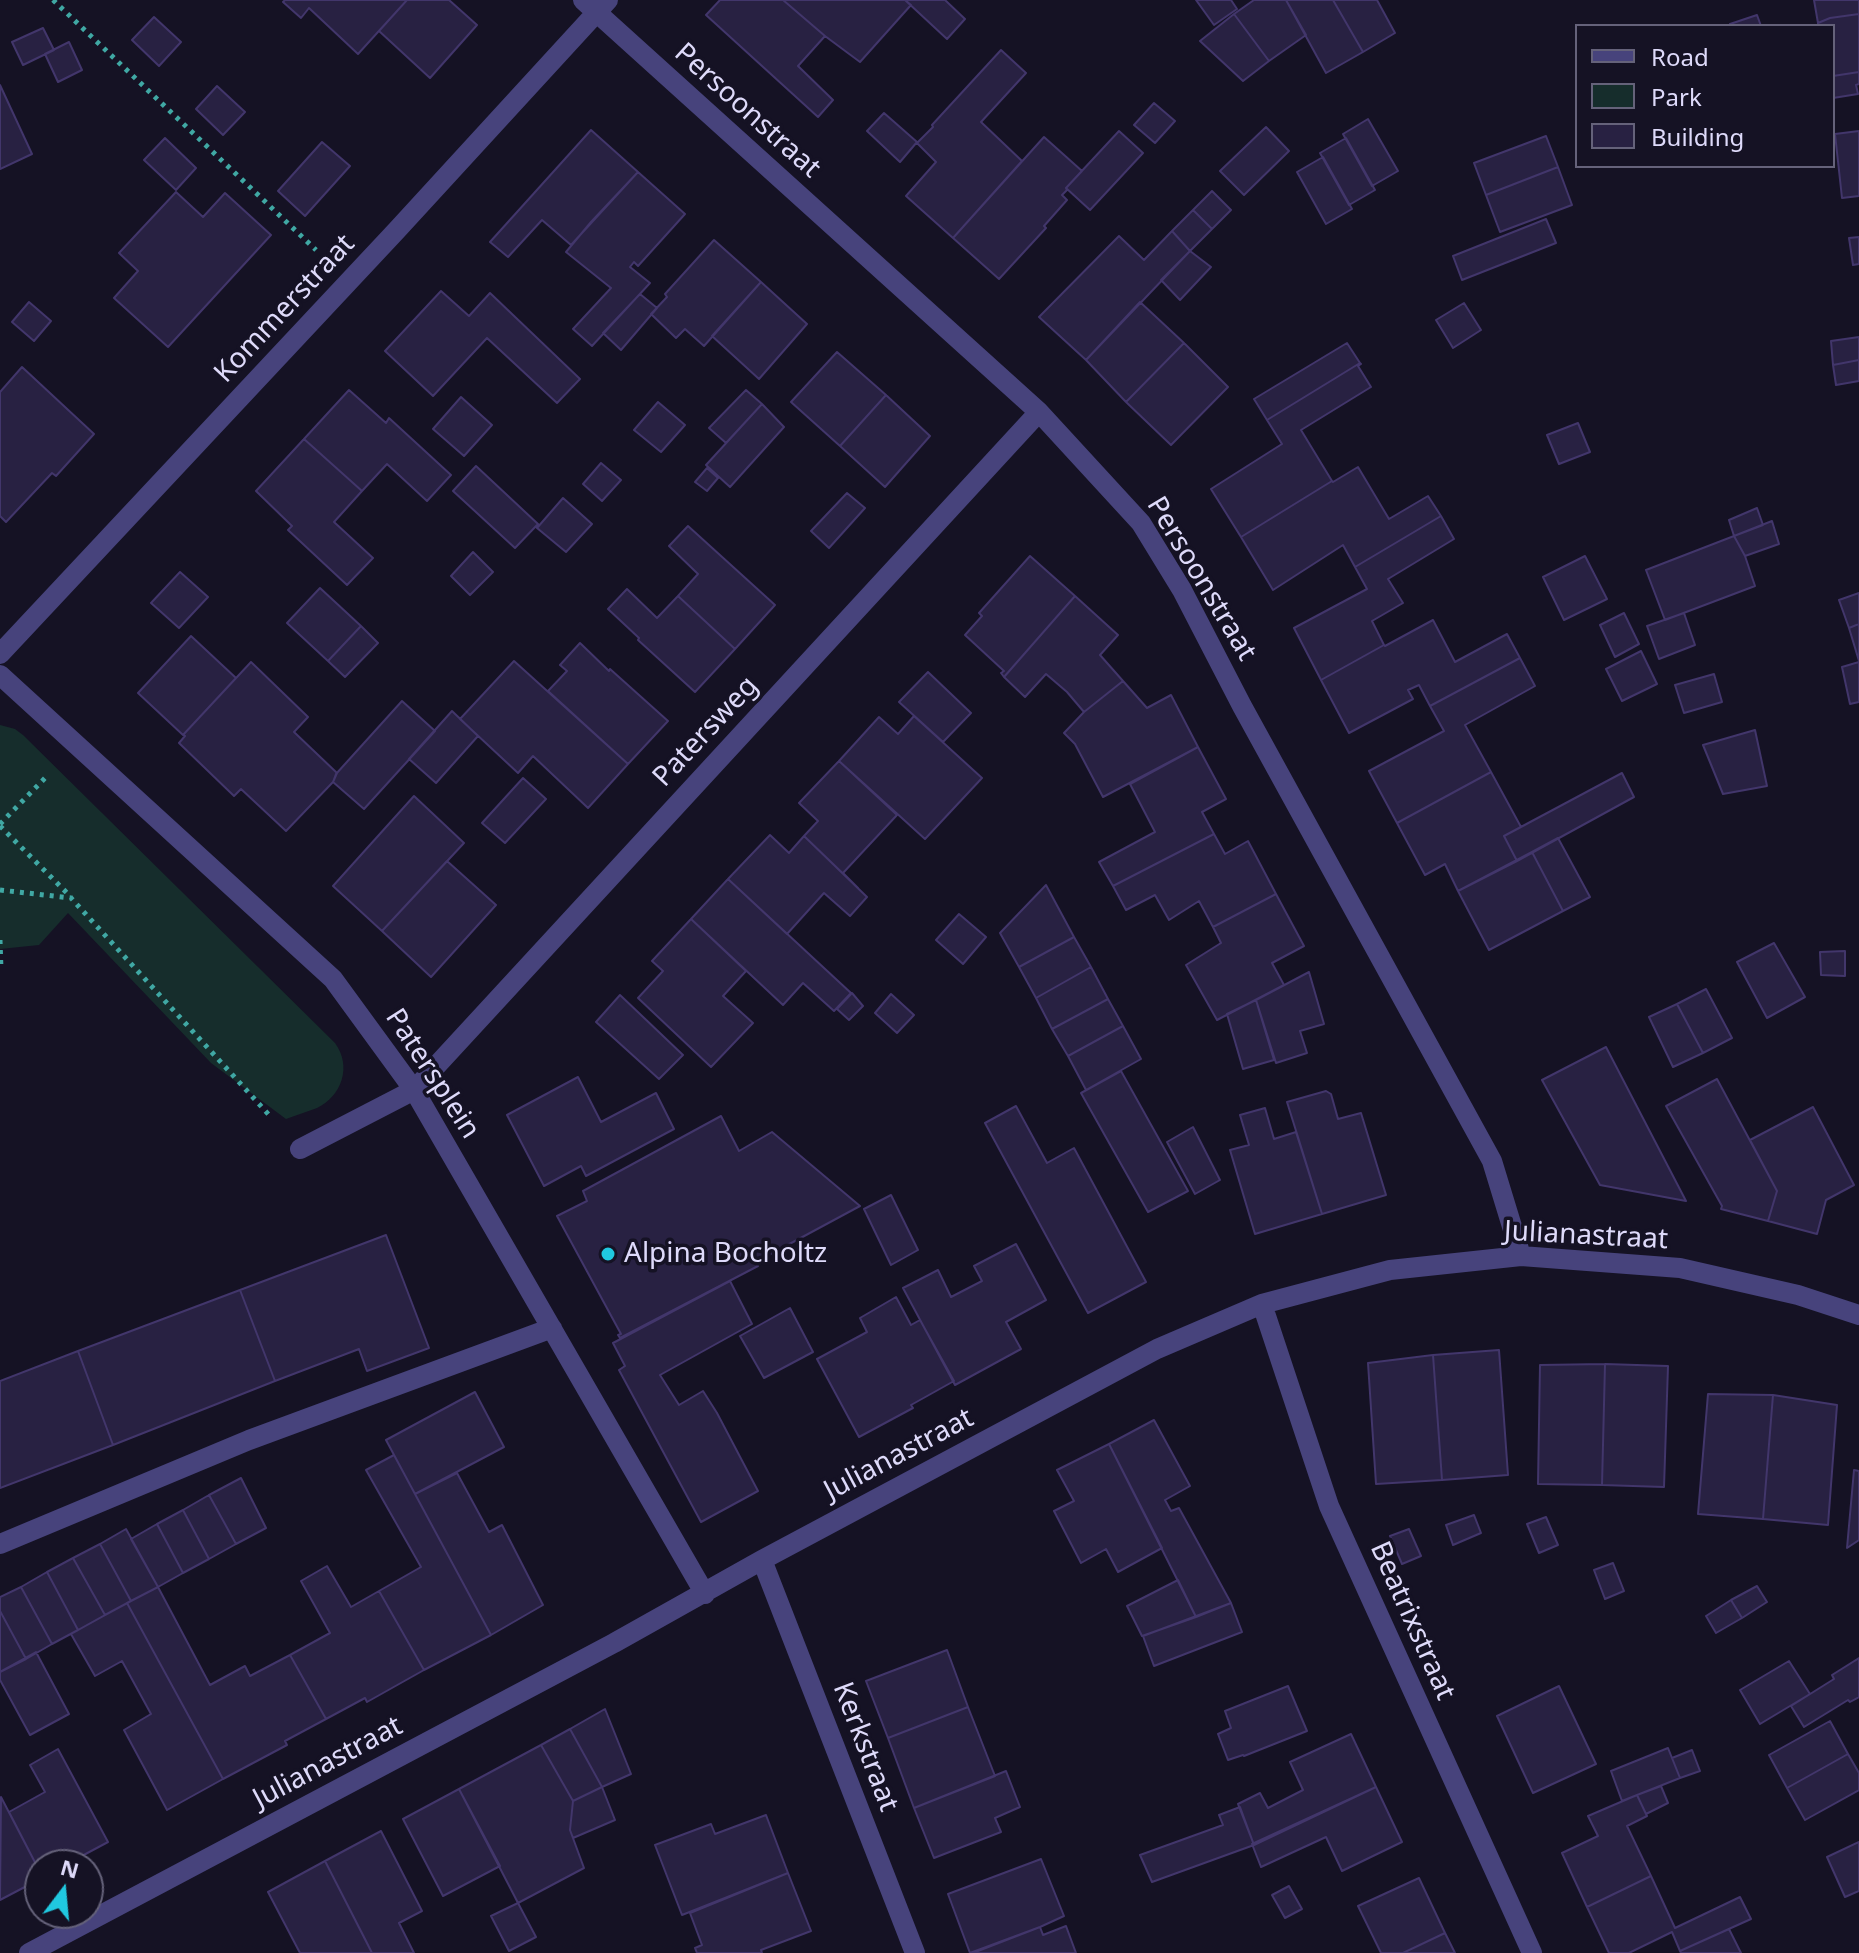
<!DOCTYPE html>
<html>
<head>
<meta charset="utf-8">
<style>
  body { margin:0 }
  #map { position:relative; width:1859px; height:1953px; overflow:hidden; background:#151224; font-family:"Noto Sans",sans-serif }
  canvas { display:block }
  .legend { position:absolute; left:1575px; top:24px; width:260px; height:144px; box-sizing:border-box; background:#151224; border:2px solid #65627a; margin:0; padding:10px 14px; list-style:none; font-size:24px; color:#dedafa }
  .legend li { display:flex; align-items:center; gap:16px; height:40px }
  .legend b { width:40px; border:2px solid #65627a }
  .north { position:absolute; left:24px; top:1849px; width:80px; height:80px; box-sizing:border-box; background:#151224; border:2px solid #65627a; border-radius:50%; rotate:16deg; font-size:22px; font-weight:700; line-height:32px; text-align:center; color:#dedafa }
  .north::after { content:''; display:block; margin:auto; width:28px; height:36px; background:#20c8e0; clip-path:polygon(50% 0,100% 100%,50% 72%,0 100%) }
</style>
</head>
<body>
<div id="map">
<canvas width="1859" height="1953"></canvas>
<ul class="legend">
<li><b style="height:10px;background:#47437c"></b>Road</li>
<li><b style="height:22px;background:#162d2c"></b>Park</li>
<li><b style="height:22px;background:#282142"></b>Building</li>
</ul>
<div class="north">N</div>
</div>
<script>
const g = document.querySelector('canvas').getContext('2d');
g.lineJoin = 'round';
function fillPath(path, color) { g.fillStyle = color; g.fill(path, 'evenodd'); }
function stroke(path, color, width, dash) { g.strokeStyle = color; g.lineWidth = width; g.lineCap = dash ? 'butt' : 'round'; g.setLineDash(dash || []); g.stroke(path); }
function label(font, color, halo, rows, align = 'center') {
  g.font = font + ' "Noto Sans",sans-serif'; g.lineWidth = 7; g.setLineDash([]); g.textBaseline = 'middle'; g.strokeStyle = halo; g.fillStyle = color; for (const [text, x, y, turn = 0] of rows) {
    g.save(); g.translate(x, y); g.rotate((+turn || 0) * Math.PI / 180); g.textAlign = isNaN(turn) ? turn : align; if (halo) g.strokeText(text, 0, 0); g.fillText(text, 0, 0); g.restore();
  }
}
const green = new Path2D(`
  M0,725l15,4 8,6 312,308c17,23 7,53 -18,65 -10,4 -21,7 -31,11l-75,-56 -143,-150 -29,32 -39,4z`);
const building = new Path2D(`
  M285,0h122l-49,54 -49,-46 -8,10 -18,-16z
  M407,0h42l28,25 -47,53 -51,-47z
  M720,0h63l42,36 -27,30 35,34 -15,17 -112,-102z
  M783,0h122l6,5 -51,57 -35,-26z
  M905,0h40l20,19 -18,20z
  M1196,0h35l6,9 -23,16z
  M1254,0h32l20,35 -37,26 -35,-47z
  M1286,0h47l30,52 -37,21z
  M1333,0h44l18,33 -32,19z
  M1814,0h45v14l-29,4 -12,5z
  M1234,14l35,47 -26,20 -43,-40z
  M1859,14v58l-26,4v-50h-15v-3l12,-5z
  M1757,15l4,11h-30l-1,-2z
  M154,17l27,25 -22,24 -27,-26z
  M43,28l11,22 -31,15 -11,-23z
  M69,42l13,28 -24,12 -13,-28z
  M1001,50l25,23 -45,49 41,39 -69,77 -47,-42 30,-34 -19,-19 16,-16 -1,-2z
  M1859,72v12l-3,1 2,9 -25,4v-22z
  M0,85l32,69 -32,15z
  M217,86l28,26 -22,23 -27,-26z
  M1154,103l21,18 -20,22 -21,-18z
  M884,113l33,29 -17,20 -33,-31z
  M1368,119l30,52 -26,15 -29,-52z
  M1266,127l23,24 -45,44 -24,-24z
  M591,130l47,42 -67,73 -29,-25 -34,37 -18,-15z
  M1119,131l24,22 -53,57 -24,-22z
  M1859,131v65l-17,2 -7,-64z
  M1546,136l12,31 -72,28 -12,-32z
  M1044,137l38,34 -16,17 1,2 -5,5 5,5 -23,26 2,2 -47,51 -46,-41z
  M165,138l31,30 -20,22 -32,-30z
  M1346,138l29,52 -26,15 -29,-52z
  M322,142l28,24 -45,50 -27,-25z
  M1323,157l29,52 -26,15 -29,-52z
  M1558,167l14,38 -72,27 -14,-37z
  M638,172l47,42 -47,52 -4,-4 -4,5 20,16 -58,63 -19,-17 38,-41 -45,-36 25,-30z
  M1212,191l19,19 -19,19 -19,-19z
  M176,192l27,25 22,-24 46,42 -103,112 -54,-49 24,-27 -19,-18z
  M1193,210l19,19 -22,22 -18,-20z
  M1546,219l10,24 -94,37 -9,-24z
  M1172,231l18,20 -104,109 -47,-43 80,-81 25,24z
  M1859,237v27l-6,1 -4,-27z
  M714,240l47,42 -57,64 -19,-17 -9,9 -25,-24 16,-17 -2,-3z
  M1190,251l21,16 -31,33 -19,-20z
  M761,282l46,42 -48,55 -47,-43z
  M441,291l28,25 21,-23 90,86 -23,24 -70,-65 -54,58 -48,-45z
  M640,294l17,14 -36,42 -18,-17z
  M29,302l22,19 -17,20 -22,-19z
  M1140,302l44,41 -58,59 -40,-42z
  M1464,303l17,27 -28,18 -17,-28z
  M1859,337v23l-26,5 -2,-24z
  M1184,343l44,44 -57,58 -45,-43z
  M1347,343l13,20 -93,57 -13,-21z
  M837,352l49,43 -46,51 -49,-44z
  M1859,360v21l-23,4 -3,-20z
  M1360,363l1,1 -3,2 13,21 -70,43 31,51 -91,56 -30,-48 71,-45 -15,-24z
  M22,367l72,67 -38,42 -4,-3 -46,49 -6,-6v-124z
  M349,390l37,33 3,-5 62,57 -24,26 -40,-37 -25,27 -58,-52z
  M746,390l16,14 -36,39 -17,-15z
  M886,395l44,41 -45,51 -45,-41z
  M461,397l31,28 -28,31 -31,-27z
  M658,402l27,23 -24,27 -27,-22z
  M762,404l22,23 -54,60 -24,-22z
  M1578,423l12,29 -31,12 -12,-29z
  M304,439l58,52 -28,31 39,36 -26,27 -59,-55 4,-4 -36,-35z
  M601,463l20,17 -19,21 -19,-17z
  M476,466l62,58 -23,24 -62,-57z
  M1358,467l31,52 39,-23 13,20 -86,51 -12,-22 -70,45 -32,-53 91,-56 1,1z
  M707,468l11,10 -11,13 -12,-9z
  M847,493l18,15 -36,40 -18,-17z
  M563,498l29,26 -26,28 -29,-24z
  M1757,508l6,17 -29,11 -5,-16z
  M1441,516l13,23 -66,40 15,24 -31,18 12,24 -63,35 -27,-52 73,-39 -12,-22z
  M1772,521l7,23 -34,12 -11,-20z
  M688,526l87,79 -40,44 -57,-53 20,-22 -29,-28z
  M1734,536l11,20 10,30 -90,34 -19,-50z
  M473,552l20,20 -23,23 -19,-19z
  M1030,556l45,40 -71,81 -3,-4 3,-2 -39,-36 17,-19 -3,-3z
  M1585,556l22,43 -43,21 -21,-43z
  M180,572l28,25 -29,31 -28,-25z
  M320,588l41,38 -33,35 -41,-38z
  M627,589l30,29 21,-22 57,53 -40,43 -57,-52 1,-2 -31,-29z
  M1859,593v31l-10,4 -10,-28z
  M1075,596l43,39 -18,20 23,26 -39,31 -17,-20 -21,-18 -21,23 -21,-20z
  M1624,613l15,31 -24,13 -15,-32z
  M1684,613l11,32 -36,14 -12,-33z
  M1433,620l22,42 52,-28 13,24 -90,48 -11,-21 -11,5 5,9 -64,34 -28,-53 63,-35 1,1z
  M1859,624v37l-10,-33z
  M361,626l17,17 -33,34 -17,-16z
  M191,636l45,42 -53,57 -45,-42z
  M580,643l29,28 1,-2 58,52 -40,43 -80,-73 19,-20 -7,-6z
  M1641,651l16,33 -35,17 -16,-32z
  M1520,658l15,28 -70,39 26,47 -94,51 -28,-52 75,-40 -14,-25z
  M514,661l114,103 -40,44 -55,-52 -15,17 -58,-54z
  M251,662l57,55 -14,15 43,41 -4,9 -47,49 -45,-42 -7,7 -55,-53 6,-7 -2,-1z
  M1859,662v40l-9,2 -8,-37z
  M928,672l43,41 -28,29 -44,-40z
  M1714,674l8,28 -38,11 -9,-28z
  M1123,681l24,27 24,-13 27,52 -95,50 -28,-53 -11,-11 20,-21z
  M402,701l33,30 -71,78 -31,-27 3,-8z
  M452,711l26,25 -42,47 -27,-24z
  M914,716l68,62 -57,61 -86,-78 40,-44 19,17z
  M1755,730l12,56 -44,8 -20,-49z
  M1198,747l28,52 -24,13 12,22 -101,52 -14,-24 56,-30 -25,-48z
  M839,761l58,54 -54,58 15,15 -54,-52 14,-15 -19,-18z
  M1491,772l30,55 -17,9 13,25 -59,30 -13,-27 -20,11 -28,-52z
  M1622,773l12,24 -117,64 -13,-25z
  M523,778l23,21 -41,44 -23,-20z
  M414,796l50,47 -82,88 -49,-45z
  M1214,834l11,20 23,-13 28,53 -63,33 -14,-26 -30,19 -14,-25 -29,15 -13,-24z
  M770,835l19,18 15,-17 63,61 -17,19 -26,-23 -37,41 -59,-55z
  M1558,838l32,59 -27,14 -31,-59z
  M1532,852l31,59 -74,39 -31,-59z
  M447,861l49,44 -65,72 -49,-46z
  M728,879l123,114 -17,18 -31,-28 -20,22 -92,-86z
  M1046,885l28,52 -55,30 -19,-34z
  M1276,894l28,52 -32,17 12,22 -67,35 -31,-55 35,-22 -8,-16z
  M959,914l27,23 -23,27 -27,-24z
  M691,919l55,52 -23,25 30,27 -42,44 -73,-69 25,-27 -11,-10z
  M1074,937l17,30 -55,31 -17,-31z
  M1774,943l31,54 -38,21 -30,-56z
  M1845,951v25l-24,-1 -1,-23z
  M1091,967l17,32 -56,30 -16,-31z
  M1309,972l15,52 -24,7 7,22 -31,10 -20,-63z
  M1706,989l26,49 -29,15 -26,-49z
  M852,993l11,13 -14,14 -12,-11z
  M891,994l23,21 -17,18 -22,-20z
  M620,995l63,60 -24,24 -63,-57z
  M1108,999l15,27 -55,30 -16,-27z
  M1256,1000l18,60 -31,9 -16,-55z
  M1677,1004l26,49 -30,14 -24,-50z
  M1123,1026l18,33 -55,31 -18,-34z
  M1606,1047l80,154 -86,-16 -58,-105z
  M1121,1071l67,120 -40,21 -67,-119z
  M578,1077l23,45 55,-29 18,36 -88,47 -5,-10 -37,20 -37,-71z
  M1717,1079l60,112 -9,30 -47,-12 1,-3 -56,-100z
  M1326,1091l5,3 7,25 23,-6 25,82 -64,19 -35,-112z
  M1016,1106l31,57 27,-15 72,134 -58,31 -103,-190z
  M1813,1107l41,78 -28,15 -9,34 -49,-13 9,-30 -27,-51z
  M1265,1108l9,31 22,-7 26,82 -67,20 -25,-84 19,-5 -9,-30z
  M721,1116l18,35 33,-19 88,74 -104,56 2,4 -138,72 -2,-3 3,-1 -64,-118 30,-15 -4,-10z
  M1193,1127l27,53 -25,14 -28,-52z
  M891,1195l27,55 -27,15 -27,-56z
  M386,1235l43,113 -62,23 -8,-22 -84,32 -35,-91z
  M1016,1244l30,56 -40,22 15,27 -66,36 -52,-97 35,-18 13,27 31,-16 -8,-15z
  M730,1281l22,43 -92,51 19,30 24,-14 14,22 41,78 -57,31 -82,-152 6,-4 -12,-23z
  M240,1290l35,91 -162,64 -35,-94z
  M896,1297l15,28 9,-5 34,61 -43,24 2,3 -54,29 -42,-78 50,-27 -7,-14z
  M790,1308l23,44 -49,26 -24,-42z
  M1499,1350l9,125 -66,5 -9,-125z
  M78,1351l35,94 -113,43v-107z
  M1433,1355l9,125 -66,4 -8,-121z
  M1605,1364l-3,121 -64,-1 2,-119z
  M1605,1364l63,2 -4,121 -62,-2z
  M475,1392l29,55 -89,47 -29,-54z
  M1708,1394l65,1 -10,124 -65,-5z
  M1773,1395l64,10 -9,120 -65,-6z
  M1154,1420l36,66 -25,14 6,11 8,-3 52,95 -35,14 -87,-173z
  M1109,1444l53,104 -44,24 -12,-23 -25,14 -27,-52 20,-10 -17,-31z
  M394,1455l97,180 -67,35 -45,-79 42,-24 -55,-97z
  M1854,1470l5,1v69l-12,8z
  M457,1473l32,59 13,-7 41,80 -52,30 -76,-141z
  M241,1478l25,50 -30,16 -27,-49z
  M209,1495l27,49 -27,15 -26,-49z
  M183,1510l26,49 -26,14 -26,-49z
  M1474,1515l7,18 -28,12 -7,-20z
  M1546,1517l12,28 -19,8 -12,-29z
  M157,1524l26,49 -25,14 -27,-48z
  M126,1529l32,58 -27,14 -31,-57z
  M1409,1529l12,27 -19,8 -12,-28z
  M100,1544l31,57 -26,14 -32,-57z
  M73,1558l32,57 -27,15 -31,-58z
  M1613,1563l11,28 -19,8 -11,-29z
  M327,1566l24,41 28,-16 45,79 -57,32 -2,-4 -39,21 -36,-64 40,-22 -29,-52z
  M47,1572l31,58 -26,14 -31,-57z
  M1178,1580l18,37 -54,19 -15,-30z
  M1757,1586l10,16 -25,16 -11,-18z
  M21,1587l31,57 -26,15 -26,-48v-14z
  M158,1587l52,98 35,-19 5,10 40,-21 36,64 -41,22 2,4 -64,34 -96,-176z
  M1731,1600l11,18 -26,15 -10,-17z
  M127,1603l96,176 -56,31 -43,-80 27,-16 -29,-53 -27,15 -24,-42z
  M1231,1603l11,29 -88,34 -11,-30z
  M0,1611l26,48 -26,13z
  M947,1650l21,57 -80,31 -22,-57z
  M36,1652l33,62 -39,21 -30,-55v-8z
  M1859,1658v39l-9,5 -2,-2 -44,27 -13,-21 43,-27 -2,-4z
  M1789,1661l21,33 -50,30 -20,-34z
  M1288,1686l19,45 -63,25 -1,-1 -15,5 -10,-26 13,-6 -6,-17z
  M1559,1686l37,78 -63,29 -36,-77z
  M968,1707l27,69 -81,32 -26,-70z
  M605,1709l26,65 -29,13 -32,-58z
  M1830,1721l18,33 -61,34 -18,-33z
  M570,1729l32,58 -29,14 -32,-56z
  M1351,1734l25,53 -122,58 -16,-41 22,-11 8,15 35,-18 -13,-28z
  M541,1745l32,56 -3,29 14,38 -66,35 -59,-114z
  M1668,1748l12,30 -58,23 -11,-30z
  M58,1749l50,93 -43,23h-25v7l-31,-60 36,-20 -15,-27z
  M1692,1750l8,21 -20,7 -8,-20z
  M1848,1754l11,19v17l-54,30 -18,-32z
  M1006,1771l14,36 -25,11 6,14 -67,26 -20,-50z
  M1661,1786l7,17 -22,11 -9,-19z
  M602,1787l13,33 -42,18 -3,-8 3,-29z
  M1376,1787l26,55 -60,29 -16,-34 -65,30 -9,-23z
  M459,1789l41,77 -57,30 -40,-77z
  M1637,1795l10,21 -20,10 24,50 -64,31 -25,-54 36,-17 -10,-20z
  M1,1797l39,75v7l-40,21z
  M1240,1807l14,38 -102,37 -12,-27 83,-30 -4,-10z
  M766,1815l22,58 -106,42 -27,-70 56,-21 4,10z
  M381,1831l41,80 -23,12 15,30h-42l-47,-92z
  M1859,1842v49l-14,6 -18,-40z
  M1041,1859l23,57 -24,11 -70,26 -22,-59z
  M325,1861l41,80 6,12h-72l-32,-61z
  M788,1873l23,58 -50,19 1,3h-65l-2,-5 7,-3 -12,-32z
  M1651,1876l24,52 65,-31 11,22 -71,32 -8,-19 -43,21h-20l-22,-46z
  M1419,1878l26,55 -42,20h-22l-23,-47z
  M1289,1886l13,23 -17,9 -13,-23z
  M518,1903l18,34 -27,14 -18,-35z
  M1066,1926l10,27h-103l67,-26 3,8z
  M1729,1929l12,24h-60l-1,-2z
  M1445,1933l10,20h-52z`);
const path = new Path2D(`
  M53,0l263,250
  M0,824l47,-48
  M0,826l71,71
  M0,890l71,8 199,218
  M0,940l1,30`);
const minor = new Path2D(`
  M583,0l456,412 102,111 41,67 60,116 250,455 29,95
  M0,654l397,-424 211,-230
  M0,675l333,304 81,111 291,504
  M300,1149l114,-59 625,-678
  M1262,1304l67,202 203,447
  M0,1544l249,-104 303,-112
  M762,1560l153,393
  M29,1953l585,-310 148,-83 395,-211 105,-45 128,-34 131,-14 159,12 118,27 61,20`);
const markers = [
  [608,1254,8,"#20c8e0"]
];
const streetNames = [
  ["Persoonstraat",747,111,42],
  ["Kommerstraat",285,309,-47],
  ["Persoonstraat",1201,579,59],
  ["Patersweg",706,732,-47],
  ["Patersplein",432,1074,57],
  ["Julianastraat",1586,1236,3],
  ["Julianastraat",899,1455,-28],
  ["Beatrixstraat",1412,1621,66],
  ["Kerkstraat",865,1747,69],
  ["Julianastraat",328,1763,-28]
];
const poiNames = [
  ["Alpina Bocholtz",624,1254]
];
fillPath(green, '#162d2c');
fillPath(building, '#282142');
stroke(building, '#42366b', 2);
stroke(path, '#40a8a4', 5, [4, 6]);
stroke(minor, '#47437c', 20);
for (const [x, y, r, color] of markers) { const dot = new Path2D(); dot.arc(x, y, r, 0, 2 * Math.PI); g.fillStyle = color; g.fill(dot); stroke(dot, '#151224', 3); }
label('28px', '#dedafa', '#151224', streetNames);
label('28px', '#dedafa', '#151224', poiNames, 'left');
</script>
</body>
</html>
